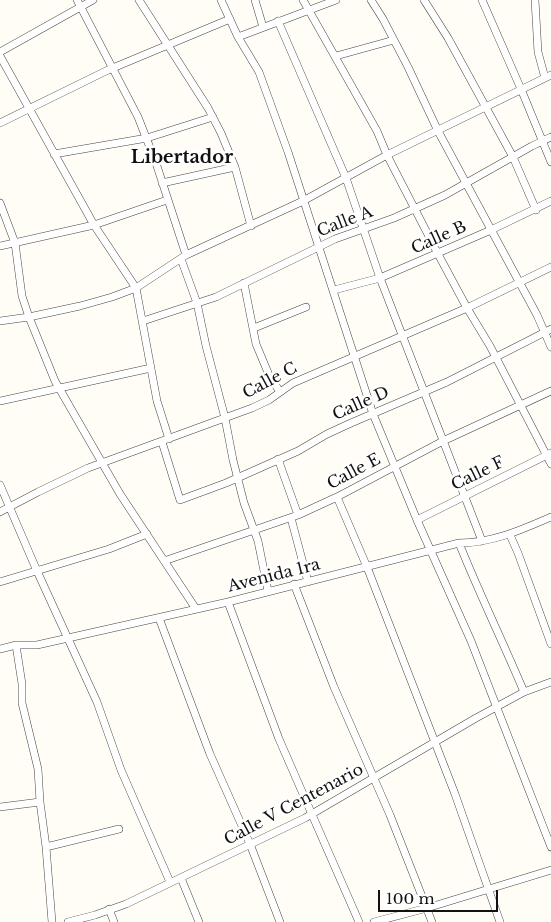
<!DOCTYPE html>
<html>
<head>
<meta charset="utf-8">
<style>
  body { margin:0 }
  #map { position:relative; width:551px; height:922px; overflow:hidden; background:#fffdf5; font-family:"Libre Baskerville",serif }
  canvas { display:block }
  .scale { position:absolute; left:378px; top:890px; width:120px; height:22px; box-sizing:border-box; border:2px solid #111; border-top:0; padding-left:6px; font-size:15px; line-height:18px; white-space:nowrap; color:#111; -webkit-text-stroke:4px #fff; paint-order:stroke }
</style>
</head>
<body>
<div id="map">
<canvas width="551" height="922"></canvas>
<div class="scale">100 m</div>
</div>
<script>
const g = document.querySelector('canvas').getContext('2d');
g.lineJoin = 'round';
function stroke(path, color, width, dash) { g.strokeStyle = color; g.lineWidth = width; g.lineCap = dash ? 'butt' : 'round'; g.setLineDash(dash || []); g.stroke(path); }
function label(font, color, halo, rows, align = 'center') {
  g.font = font + ' "Libre Baskerville",serif'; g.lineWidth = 5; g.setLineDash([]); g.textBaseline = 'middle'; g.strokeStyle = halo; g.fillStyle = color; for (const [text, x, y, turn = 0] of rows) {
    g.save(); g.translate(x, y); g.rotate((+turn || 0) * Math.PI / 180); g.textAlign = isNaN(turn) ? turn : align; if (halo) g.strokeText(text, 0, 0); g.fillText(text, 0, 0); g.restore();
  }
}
const street = new Path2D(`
  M77,0l61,117 18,46 30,92
  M139,0l69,108 13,25 14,34 16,59
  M221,0l17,37 21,35 29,80 85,262 44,106 54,121 80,206
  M255,0l8,27
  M303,0l74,131 10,24 51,99 29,54 23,38 61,118
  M371,0l12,19 25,48 30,64 99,184 14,32
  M424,0l24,38 65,119 23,53
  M482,0l39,89 30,73
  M535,0l3,52 7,26
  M278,21l68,157 34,100 102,263
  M238,37l98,-37
  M0,52l93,-52
  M0,56l94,169 42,63 21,113 12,38
  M336,56l58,-16
  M0,123l108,-53 122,-51
  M54,154l93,-16 66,-21
  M162,183l73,-16
  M0,203l15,40 7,53 7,21 26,64 65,113 76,115
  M0,246l94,-21 73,-25
  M181,259l16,44 9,43 19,72 8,42 11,43 14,38 10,50
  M244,283l12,61 13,31 11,17
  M334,290l46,-12 111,-48 60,-29
  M0,321l29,-4 51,-11 32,-9 24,-9 50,-33 117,-54 84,-46 164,-80
  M143,321l73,-24 119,-58 59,-21 51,-23 87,-49 19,-9
  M254,328l52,-21
  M0,401l151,-33
  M162,442l18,58 46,-17 72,-32 29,-17 24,-11 96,-41 104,-53
  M278,459l20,56
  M0,485l37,86 60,131 24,68 49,112
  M337,497l30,70 88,227 45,128
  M0,512l38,-20 50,-24 164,-60 17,-8 24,-17 174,-75 84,-41
  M291,518l17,64
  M417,520l134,-67
  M510,535l8,18 33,91
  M459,543c20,50 44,99 65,149
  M164,561l134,-46 39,-18 106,-56 108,-50
  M0,582l109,-33 38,-15
  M294,584l40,103 56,128 42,107
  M228,602l51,137 80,183
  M159,618l51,136 40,90 30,78
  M16,645l6,39v19l16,66 2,33 6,45 6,75
  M0,649l16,-4h21l191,-43 231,-59c33,0 62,-13 92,-26
  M0,807l40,-5
  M46,847l73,-18
  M181,878l18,44
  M109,909l5,13
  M68,922l27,-7 31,-11 179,-86 171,-100 48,-26 27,-10
  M374,922l53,-14 124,-38`);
const streetNames = [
  ["Calle A",345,222,-21],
  ["Calle B",439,238,-24],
  ["Calle C",270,381,-28],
  ["Calle D",361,404,-24],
  ["Calle E",354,472,-28],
  ["Calle F",478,474,-26],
  ["Avenida 1ra",274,576,-14],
  ["Calle V Centenario",294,805,-28]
];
const neighbourhoodNames = [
  ["Libertador",182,158]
];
stroke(street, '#444', 8);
stroke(street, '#fff', 7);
label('16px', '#111', '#fff', streetNames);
label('bold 18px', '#111', '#fff', neighbourhoodNames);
</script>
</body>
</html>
